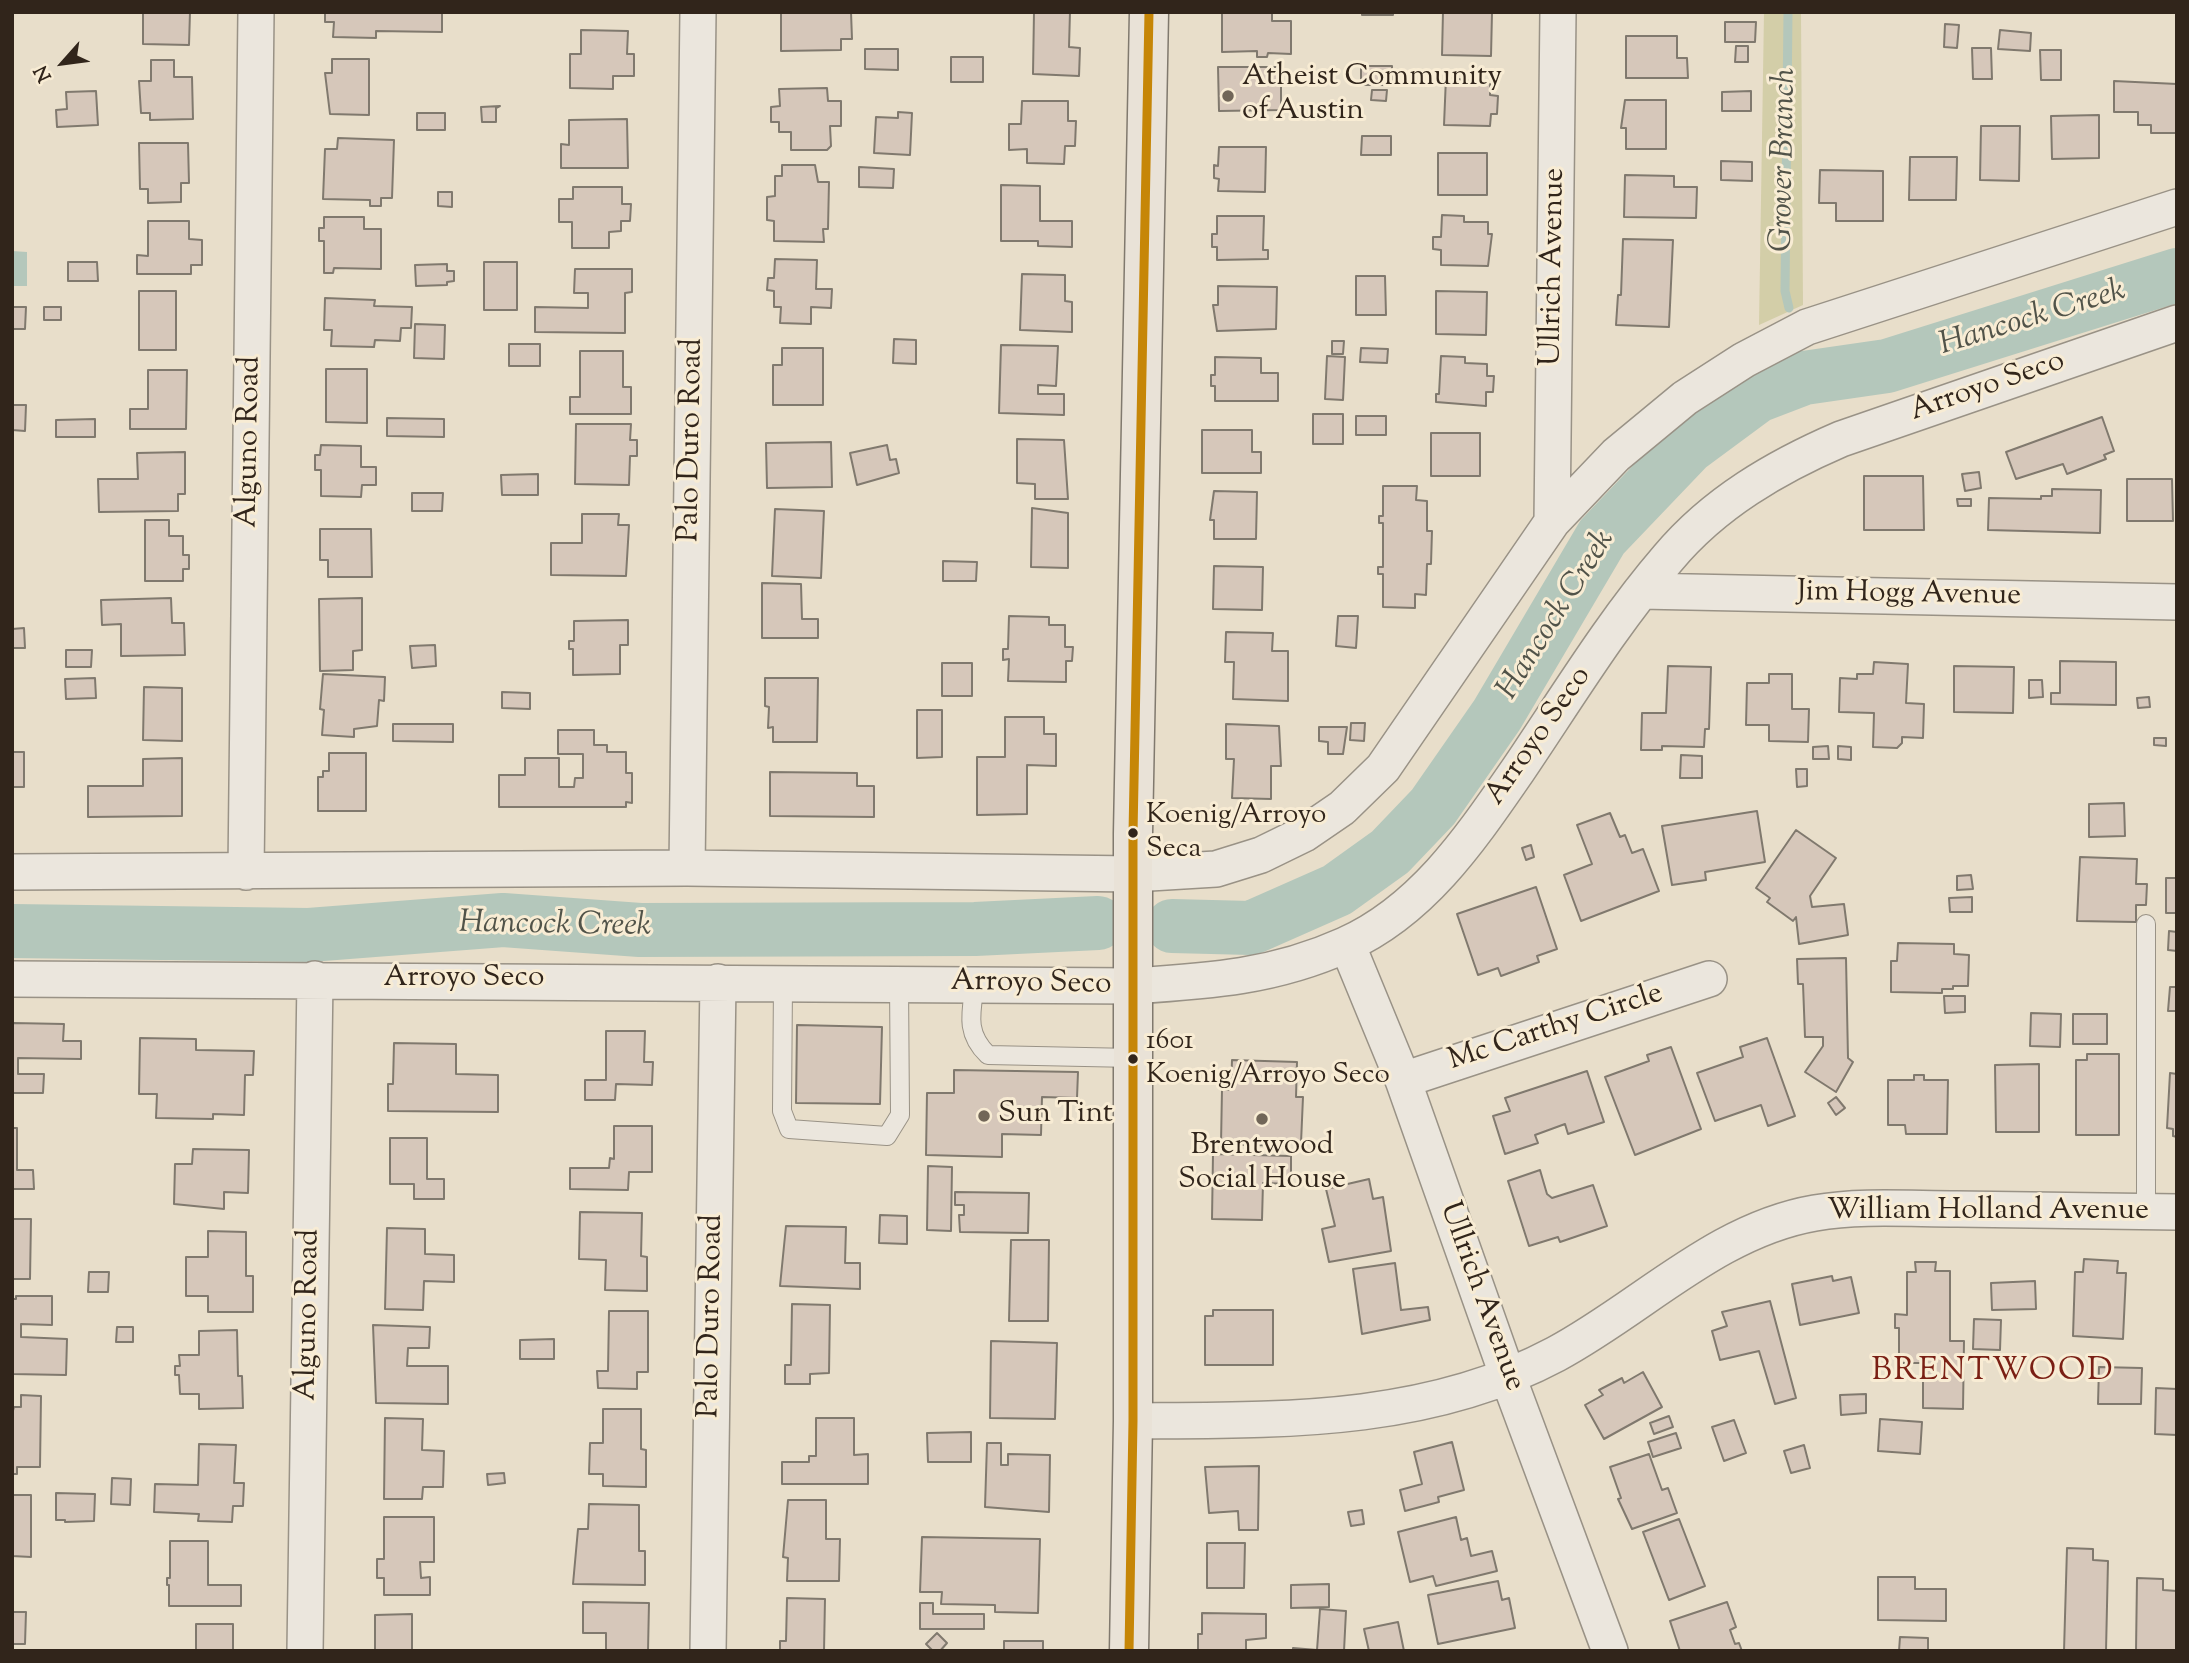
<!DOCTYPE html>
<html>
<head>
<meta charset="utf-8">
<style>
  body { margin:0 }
  #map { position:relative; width:2189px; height:1663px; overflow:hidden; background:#e8deca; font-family:"Sorts Mill Goudy",serif }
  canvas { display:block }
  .frame { position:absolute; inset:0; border:14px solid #31251b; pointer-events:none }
  .north { position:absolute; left:28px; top:28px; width:70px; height:70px; -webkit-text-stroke:5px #f8ecd4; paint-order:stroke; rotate:242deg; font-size:19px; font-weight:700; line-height:28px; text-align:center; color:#31251b }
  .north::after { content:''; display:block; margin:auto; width:24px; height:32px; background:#31251b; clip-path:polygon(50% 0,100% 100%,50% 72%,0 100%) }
</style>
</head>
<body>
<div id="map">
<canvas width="2189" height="1663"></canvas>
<div class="frame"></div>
<div class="north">N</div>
</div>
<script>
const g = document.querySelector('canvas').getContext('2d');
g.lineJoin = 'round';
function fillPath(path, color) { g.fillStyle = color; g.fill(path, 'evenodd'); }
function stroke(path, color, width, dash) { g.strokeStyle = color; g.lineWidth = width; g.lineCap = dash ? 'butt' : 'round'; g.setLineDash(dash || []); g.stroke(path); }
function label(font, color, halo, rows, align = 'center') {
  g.font = font + ' "Sorts Mill Goudy",serif'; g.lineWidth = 6; g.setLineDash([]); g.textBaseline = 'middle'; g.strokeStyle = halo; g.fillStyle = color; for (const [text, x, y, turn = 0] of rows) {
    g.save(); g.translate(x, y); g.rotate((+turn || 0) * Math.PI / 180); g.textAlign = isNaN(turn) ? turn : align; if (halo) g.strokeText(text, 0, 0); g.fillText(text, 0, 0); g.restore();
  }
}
const green = new Path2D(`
  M1764,12h37l2,293 -44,20z`);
const water = new Path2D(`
  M12,251l15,1v34h-15z`);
const stream = new Path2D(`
  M1788,12l-3,279 4,17
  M1800,359l4,19`);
const river = new Path2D(`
  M1172,926l79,2 86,-38 53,-38 43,-45 64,-92 105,-178 86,-90 69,-51 47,-18 83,-12 290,-91
  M12,931l297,4 194,-15 137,10 335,-1 123,-6`);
const building = new Path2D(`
  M143,12h47l-1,33 -46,-1z
  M325,12h117v20l-66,-1v7l-43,-1 1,-15h-9z
  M781,12h70l1,27h-11v11l-60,1z
  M1034,12h36l-1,35 11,1 -1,28 -46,-2z
  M1222,12h50v9h19v33l-23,-1 -1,4h-10v-6l-35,1z
  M1362,12h31v3h-31z
  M1443,12l49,1 -1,43 -49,-1z
  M1725,22h31l-1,20h-30z
  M1945,24l14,1 -2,23 -13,-1z
  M581,30l47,1 -1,23h7v22h-21v13l-43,-1v-34h11z
  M2000,30l31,3 -1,18 -32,-2z
  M1626,36h51v22h10l1,20h-62z
  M1736,46h12v16h-13z
  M1972,48h19l1,31h-19z
  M865,49h33v21l-33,-1z
  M2040,50h21v30h-20z
  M951,57h32v25h-32z
  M332,59h37v56l-39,-1 -5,-41h7z
  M151,60h23v17h18l1,42 -43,1v-7h-9l-2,-32h12z
  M1361,66h31v19h-31z
  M1218,67h63v43l-62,1z
  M1446,77l44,7v11l8,1 -1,18h-6l-1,12 -46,-1z
  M2114,81l63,3v49h-26v-8h-13v-13h-24z
  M827,88l1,13h13v25h-11l1,20 -4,4h-36v-18h-12v-10h-8v-15l9,-1 -1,-17z
  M1372,90h15l-1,11 -15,-1z
  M96,91l2,34 -41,2 -1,-17 11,-1 -1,-17z
  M1751,91v20h-29v-19z
  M1625,100h41v49h-40v-21h-5z
  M1022,101h46v20h8l-1,25h-10l-1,18 -37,-1v-14l-18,1v-26h12z
  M500,106l-4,2v14h-14l-1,-15z
  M898,112l14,1 -2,42 -36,-2 2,-36 22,1z
  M417,113h28v17h-28z
  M2099,115v43l-47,1 -1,-43z
  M627,119l1,49h-67v-24l8,1v-25z
  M1981,126h39l-1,55 -39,-1z
  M1362,136h29v19h-30z
  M338,138l56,2 -2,58h-11v8h-11v-6l-47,-1 2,-50h12z
  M139,143h49l1,40h-8v19l-33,1v-14h-8z
  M1219,147h47l-1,45 -47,-1 1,-12 -5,-1v-13l4,1z
  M1438,153h49v42h-49z
  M1910,157h47l-1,43h-47z
  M1721,161l31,1v19l-31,-1z
  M782,165h33l3,17h11l-1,47h-5l1,13 -50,-1v-20l-7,-1v-23l8,-1v-20h7z
  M859,167l35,2 -1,19 -34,-1z
  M1820,170l63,1v50h-47v-18h-17z
  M1625,175l49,1v11h23l-1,31 -72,-1z
  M1001,185l39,1v35h32v26l-34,-1v-5h-37z
  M573,187h49v17h9l-1,17h-9v10l-12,1v16h-37v-26h-13v-23h14z
  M438,192h14v15l-14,-1z
  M1442,215l22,1v6h24v12h4l-4,32 -47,-1v-15l-8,-1v-12h8z
  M1217,216h47l-1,34h5v9l-51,1v-13h-5v-13h5z
  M324,217h40v12h17v40l-47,-1 -1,5h-9v-32h-5v-13h5z
  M148,221h41v18l13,1v25h-11v9h-54v-19l11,1z
  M1623,239l50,1 -4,87 -53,-2 2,-30h3z
  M775,259l42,1 -1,29h16l-1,19 -20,-1v17l-31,-1 1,-16h-7v-16l-7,-1 1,-12h6z
  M68,262h29l1,19h-30z
  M484,262h33v48h-33z
  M447,264v7h7v10l-7,1v3l-31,1 -1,-21z
  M575,269h57v23l-7,1v40l-90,-1v-25l53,1v-15h-14z
  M1022,274l43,1v26l7,1v30l-52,-2z
  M1356,276h29l1,39h-30z
  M1218,286l59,1 -1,42 -59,2 -4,-26h5z
  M139,291h37v59h-37z
  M1436,291l51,1 -1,43 -50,-1z
  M325,298l50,2 -1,6 38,1 -1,21h-10l-1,13 -25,-1 -1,7 -43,-1 1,-16h-8z
  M13,307h13l-1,22h-13z
  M44,307h17v13h-17z
  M415,324l30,1 -1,34 -30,-1z
  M894,339l22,1v24l-23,-1z
  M1332,341h12l-1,13h-11z
  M509,344h31v22h-31z
  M1001,345l57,1 -2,40 -18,-1v9h26v21l-65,-2z
  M782,348h41v57h-50v-40h9z
  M1361,348l27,1 -1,14 -27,-1z
  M580,351h43v36h8v27h-61v-17h10z
  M1327,356l18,1 -2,43 -18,-1z
  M1441,356l24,1v6l22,1v12h7l-1,16h-7v14l-50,-4v-8h3z
  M1215,357l46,1v15h17v28h-63v-15h-4v-11h4z
  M326,369h41v54l-41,-1z
  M148,370h39l-1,59h-56v-20h18z
  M12,405h14l-1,26 -13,-1z
  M1313,414h30v30h-30z
  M1356,416h30v19h-30z
  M2102,417l12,34 -10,4 2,4 -39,15 -4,-10 -47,15 -10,-27z
  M387,418l57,1v18l-57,-1z
  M95,419v18h-39v-17z
  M576,424h55l-1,16h7v16h-7l-1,29 -54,-1z
  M1202,430h50v22h9v21h-59z
  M1431,433h49v43h-49z
  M1017,439l47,1 4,59h-33v-15l-18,-1z
  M831,442l1,45 -65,1 -1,-45z
  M321,445l40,1v21h15v18h-14l-1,12 -40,-1v-26h-6v-15h5z
  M887,445l3,15 6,-1 3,14 -42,12 -7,-32z
  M185,452v42h-7v17l-79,1 -1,-33h40l-1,-26z
  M1979,472l2,16 -16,3 -3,-17z
  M538,474v21h-36l-1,-20z
  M1864,476h59l1,54h-60z
  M2127,479h45l1,42h-46z
  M1383,486h34l-1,14 11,1v30h5l-1,33h-4l-1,31 -11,-1v14l-32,-1v-33h-5v-7h5v-44h-4v-7h4z
  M2052,489l49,1 -1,43 -112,-3 1,-32 52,1v-3h11z
  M1214,491l43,1 -1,47h-42v-19h-4z
  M412,493h31l-1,18h-30z
  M1957,499h14v7h-13z
  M1032,508l36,5v55l-37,-1z
  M775,509l49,2 -3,67 -49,-2z
  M582,514h37l-1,11h11l-3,51 -75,-1v-32h31z
  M145,520h24v16h14v19h6v14h-6v12h-38z
  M320,529h51l1,48h-44v-17h-8z
  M943,561l34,1 -1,19h-33z
  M1214,566l49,1 -1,43 -49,-1z
  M762,583l39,1 1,35h16v19h-56z
  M171,598l1,25h12l1,32 -64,1v-32l-19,1 -1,-25z
  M362,598v52l-9,1v19l-33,1 -1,-72z
  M1009,616l40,1v8h16v22h8l-1,14h-6v21l-58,-1 1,-22 -6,1v-11h5z
  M1338,616h20l-2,32 -20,-2z
  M628,620v25h-8v29l-47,1v-26h-4v-8h5v-20z
  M24,628l1,20h-13v-19z
  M1226,632l47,1 -1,18h16v50l-55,-2 1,-37h-9z
  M435,645l1,21 -24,2 -2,-22z
  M66,650h26l-1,17h-25z
  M2060,661l56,1v43l-65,-1v-11h9z
  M1874,662l34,2 -2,39 18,1 -1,34 -21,-1v6l-5,5 -24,-1 1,-34 -35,-1 1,-34 17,1v-5h16z
  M942,663h30v33h-30z
  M1668,666l43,1 -2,62h-4l-1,18 -42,-1v4h-21l1,-37h24z
  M1954,666l60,1 -1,46 -59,-1z
  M323,674l62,3 -1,24 -5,-1 -2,26 -23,3v8l-32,-2 2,-25 -4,-1z
  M1769,674h23v35h17l-1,33 -39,-1v-16h-23l1,-42h22z
  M95,678l1,20 -30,1 -1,-20z
  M765,678h53l-1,64h-44v-15l-5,1 1,-21 -4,-1z
  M2029,680h13l1,17 -14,1z
  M144,687l38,1v53l-39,-1z
  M502,692l28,1v16l-28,-1z
  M2149,697l1,10 -12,1 -1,-10z
  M917,710h25v47l-25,1z
  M1005,717h39v17h12v32l-29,-1v49l-50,1v-58h28z
  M1351,723h14l-1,18 -14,-1z
  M393,724h60v18l-60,-1z
  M1226,724l53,2 2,40h-10v33l-39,-1 2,-39h-8z
  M1319,727h28l-4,27h-15v-12l-9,-1z
  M558,730h36v15h13v7h19v21h6v30l-6,-1v5h-127v-32h26v-17h34v29h15l1,-9h8v-24h-25z
  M2154,738h12v8l-12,-1z
  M1828,746l1,13h-16v-12z
  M1838,746l13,1v13l-13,-1z
  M12,752h12v35h-12z
  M329,753h37v58h-48v-34h5v-6h6z
  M1681,755l21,1v22h-22z
  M182,758v58l-94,1v-31h55v-27z
  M1796,769h11v17l-10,1z
  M770,772l87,1v13h17v31l-104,-1z
  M2124,803l1,33 -36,1v-33z
  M1757,811l8,51 -60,10 1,8 -34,5 -10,-59z
  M1610,813l10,24 5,-2 7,18 11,-4 16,42 -78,30 -17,-46 28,-11 -15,-39z
  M1796,830l40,28 -26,38 2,11 32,-3 4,31 -49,9 -3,-27 -3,4 -26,-19 3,-4 -14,-10z
  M1531,845l3,12 -8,3 -4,-12z
  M2080,857l57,2 -1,25h11l-1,21h-10v17l-59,-1z
  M1971,875l2,14 -16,1v-14z
  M2166,878h11v35h-11z
  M1536,887l21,62 -20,7 2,6 -38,14 -3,-8 -20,7 -21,-61z
  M1972,897v15h-22l-1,-14z
  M2169,931l8,1v19l-9,-1z
  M1898,943l56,1v10l15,1 -1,31h-15v3h-11v4l-51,-1v-31h6z
  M1846,958l2,100 5,4 -17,30 -31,-20 18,-26v-9h-18l-2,-53h-5l-1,-25z
  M2170,987h7v24h-9z
  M1944,996h21v16l-20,1z
  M2031,1013l30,1 -1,33 -30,-1z
  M2073,1014h34v30h-34z
  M13,1023l51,1 -1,17h18v18l-63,-1v16h26l-1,19h-31z
  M797,1025l85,2 -2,77 -84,-1z
  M606,1031h39l-1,31h9l-1,23 -36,-1 -1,16h-30v-20h21z
  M140,1038l56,1v11l58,1 -1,24h-8l-1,40 -31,-1v5l-57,-1 1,-24h-18z
  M1767,1038l28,78 -27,10 -7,-21 -46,16 -18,-48 46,-16 -3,-10z
  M394,1043l62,1v30l42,1v37l-110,-1v-27h5z
  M1671,1047l30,82 -66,26 -30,-78 44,-16 -2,-6z
  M2087,1054h32v81h-43v-75h11z
  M1232,1060l65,2 -1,35h7l-2,46 -16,-1v4l-64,-2 1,-55 9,1z
  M2039,1064v68h-43l-1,-67z
  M954,1070l124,2 -1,26 -35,-1 -1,38 -39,-1v23l-76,-2 1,-62h27z
  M1587,1071l17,51 -36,12 -3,-10 -30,11 3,8 -33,11 -12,-38 17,-5 -5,-13z
  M2170,1073l7,1v63l-4,-1v-7l-6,-1z
  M1914,1075h10v5h24l-1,54h-41l-1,-9h-17v-45h26z
  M1836,1097l9,11 -9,7 -8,-12z
  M614,1126h38v46h-23l-1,18 -58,-1v-21h39l1,-10 4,1z
  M12,1128h5v42h16l1,19h-22z
  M390,1138h37v41h17v20h-30v-15h-24z
  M193,1149l56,1 -1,43 -24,-1v17l-50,-5 1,-40h17z
  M1213,1154l78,2v28l-28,-1 -1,37 -50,-1z
  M928,1166l24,1 -1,64 -24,-1z
  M1540,1170l7,24 5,4 41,-13 14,41 -47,16 -2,-5 -29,9 -21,-65z
  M1369,1179l4,20 10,-2 8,54 -62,11 -7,-33 13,-3 -9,-37z
  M955,1192l74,1 -1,40 -68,-1 -1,-17h5v-10h-9z
  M580,1212l62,1 -1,43 6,1v34l-42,-1 1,-30 -27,-1z
  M880,1215l27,1v28l-28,-1z
  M12,1219h19l-1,60h-18z
  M786,1226l60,1 -1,36h15v26l-80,-3z
  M387,1228l38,1v25l29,1v27l-30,-1 -1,29 -38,-1z
  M208,1231l38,1v44h7v36h-45v-16h-22v-39h22z
  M1011,1240h38l-1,81h-39z
  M2084,1259l34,2 -1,12h9l-3,66 -50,-3 2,-64h8z
  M1915,1262h21l-1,9h15v70h14l-1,68 -40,-1v-45h-24v-35h-4v-14l12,1v-43h9z
  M1395,1263l6,47 27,-3 2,13 -68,14 -9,-65z
  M89,1272h20l-1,20h-20z
  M1832,1276l1,5 18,-4 8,36 -59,12 -8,-41z
  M2035,1281l1,28 -44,1 -1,-27z
  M16,1296h36v29l-31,-1v13l46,2 -1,36 -54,-1v-75h4z
  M1770,1301l26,97 -21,6 -16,-53 -39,9 -8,-29 15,-5 -5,-14z
  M792,1304l38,1 -1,68 -19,1v10h-25v-19h6z
  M1213,1310h60v55h-68v-49h8z
  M609,1311h39v61h-11v17l-39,-1 -1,-17h11z
  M1974,1319l27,1 -1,30 -27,-1z
  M373,1325l57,2 -1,21h-21l-1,18h41v38l-72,-1z
  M117,1327h16v15h-17z
  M237,1330l1,46h4l1,32 -44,1v-15h-19l-1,-19h-4v-9h5l-1,-11h20v-24z
  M554,1339v20h-34v-19z
  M991,1341l66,2 -2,76 -65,-1z
  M2099,1367l43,1 -1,36h-43z
  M1643,1372l19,35 -58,32 -19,-34 18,-10 -4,-5 23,-12 2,5z
  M2156,1388l21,1v46l-22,-1z
  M1866,1394v19l-25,2 -1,-20z
  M21,1395l20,1 -1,71h-23v7h-5v-60l2,-7h7z
  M603,1409h38v40l5,1v37l-43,-1v-12h-14l1,-31h13z
  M1669,1416l4,11 -19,7 -4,-11z
  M385,1418l38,1 -1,31 22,1 -1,36h-20l-1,12h-38z
  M816,1418h38v37l14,-1v30h-86v-22h27v-6h7z
  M1880,1419l42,3 -2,32 -42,-3z
  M1734,1420l12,33 -22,8 -12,-34z
  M971,1432v30h-43l-1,-29z
  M1676,1433l5,15 -28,9 -5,-15z
  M1452,1442l12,48 -26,7 1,5 -34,9 -5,-21 22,-6 -8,-32z
  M987,1443h14v22h7v-11l42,1 -1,57 -64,-5z
  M199,1444l37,1 -2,38h10l-1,23h-10l-1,16 -34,-1 1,-7 -45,-2 1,-28 43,1z
  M1804,1445l6,23 -19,5 -7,-22z
  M1649,1454l13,36 6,-2 9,25 -45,16 -14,-30 3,-1 -11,-31z
  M1259,1466l-1,64h-19l-1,-19 -29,2 -4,-46z
  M504,1473l1,10 -17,2 -1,-11z
  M112,1478l19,1 -1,26 -19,-1z
  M56,1493l39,1 -1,27 -29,1v-2h-9z
  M12,1495h19v62l-19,-1z
  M788,1500h38v39h14l-1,42h-52l1,-23 -5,-1z
  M589,1504l50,1v46h6v34l-72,-1 5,-55h10z
  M1362,1510l2,14 -13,2 -3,-14z
  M384,1517h50v45h-14l1,16 9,-1v18h-46v-17h-7v-19h7z
  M1456,1517l5,23 6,-2 4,18 21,-5 5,20 -61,15 -3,-10 -23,6 -12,-50z
  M1679,1519l26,67 -36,14 -26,-68z
  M922,1537l118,2 -2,74 -43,-1v-7l-54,-1 1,-12h-22z
  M170,1541h38v44h33v21h-72v-21h-2v-7h3z
  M1207,1543h38l-1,45h-37z
  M2067,1548l26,1v11l15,1 -2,90h-42z
  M1878,1577h37v12h31v32l-68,-1z
  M2137,1578l26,1v11l14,1v60h-41z
  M1498,1581l4,19 7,-2 6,30 -77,16 -10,-49z
  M1329,1584v23l-38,1v-23z
  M787,1598l38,1 -1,52h-44v-10h6z
  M583,1602l66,1 -1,48h-42v-18h-23z
  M1727,1602l9,25 -6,3 5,14 4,-1 3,8h-62l-10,-30z
  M920,1603h13v11h51v15h-64z
  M1320,1609l26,2 -2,40h-51v-3l24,2z
  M12,1612h14l-1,32h-13z
  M1202,1613l64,1v24l-20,2v11h-48v-17h4z
  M412,1614v37h-37v-36z
  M1398,1622l6,29h-35l-5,-22z
  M196,1624h37v27h-37z
  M937,1633l10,10 -7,8h-7l-7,-7z
  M1900,1637l28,1v13h-29z
  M1004,1641h39v10h-39z`);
const lane = new Path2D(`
  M2146,924v287
  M783,983l-1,128 7,18 98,7 13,-21 -1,-132
  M975,984c-4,29 -10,49 13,71l145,3`);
const street = new Path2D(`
  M1552,522l6,-510
  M1641,591l536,11
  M687,868l11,-856
  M12,872l675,-4 446,6 83,-5 45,-14 43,-21 38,-26 41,-40 169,-246 64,-67 69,-57 59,-38 63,-33 370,-120
  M246,872l10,-860
  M1347,944l56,136 105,297 102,274
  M12,979l1121,7c77,-5 141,-9 212,-41 78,-35 126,-107 173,-175 48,-71 94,-147 150,-212 46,-55 108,-91 173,-119l336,-116
  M1403,1080l306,-101
  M1133,1421c144,-1 292,3 423,-67 86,-46 160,-124 259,-141 45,-8 96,-4 142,-4 73,1 147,2 220,3
  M305,1651l10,-672
  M708,1651l10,-669`);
const primary = new Path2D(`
  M1129,1651l4,-230v-588l16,-821`);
const bus1 = new Path2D(`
  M1129,1651l4,-230v-588l16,-821`);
const markers = [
  [1228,96,7,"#716658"],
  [1133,833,6,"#31251b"],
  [1133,1059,6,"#31251b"],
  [984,1116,7,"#716658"],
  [1262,1119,7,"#716658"]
];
const busNames = [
  ["Koenig/Arroyo",1146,817],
  ["Seca",1146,851],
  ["1601",1146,1043],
  ["Koenig/Arroyo Seco",1146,1077]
];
const poiNames = [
  ["Atheist Community",1242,79],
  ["of Austin",1242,113],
  ["Sun Tint",998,1116],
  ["Brentwood",1262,1148,"center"],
  ["Social House",1262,1182,"center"]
];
const streetNames = [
  ["Ullrich Avenue",1555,267,-89],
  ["Arroyo Seco",1988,388,-19],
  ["Palo Duro Road",693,440,-89],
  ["Alguno Road",251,442,-89],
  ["Jim Hogg Avenue",1909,596,1],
  ["Arroyo Seco",1540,737,-55],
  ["Arroyo Seco",464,980],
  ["Arroyo Seco",1031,985,1],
  ["Mc Carthy Circle",1556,1029,-18],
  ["William Holland Avenue",1988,1213],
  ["Ullrich Avenue",1480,1297,70],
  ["Alguno Road",310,1315,-89],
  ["Palo Duro Road",713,1316,-89]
];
const waterNames = [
  ["Grover Branch",1786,160,-89],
  ["Hancock Creek",2033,320,-17],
  ["Hancock Creek",1558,616,-58],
  ["Hancock Creek",555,927,1]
];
const neighbourhoodNames = [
  ["BRENTWOOD",1993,1374]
];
fillPath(green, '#d3cea8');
fillPath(water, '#b4c7bb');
stroke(stream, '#b4c7bb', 9);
stroke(river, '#b4c7bb', 54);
fillPath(building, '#d6c7ba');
stroke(building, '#80796e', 2);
stroke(lane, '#999286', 20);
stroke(street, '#999286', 38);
stroke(primary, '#80796e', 41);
stroke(lane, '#ebe6dd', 18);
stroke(street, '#ebe6dd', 35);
stroke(primary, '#e9e2d7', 38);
stroke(bus1, '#c68607', 9);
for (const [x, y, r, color] of markers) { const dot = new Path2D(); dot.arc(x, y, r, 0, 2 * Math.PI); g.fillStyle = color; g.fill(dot); stroke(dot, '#f8ecd4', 2.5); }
label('28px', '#31251b', '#f8ecd4', busNames, 'left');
label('30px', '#31251b', '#f8ecd4', poiNames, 'left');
label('30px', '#31251b', '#f8ecd4', streetNames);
label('italic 32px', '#515349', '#f8ecd4', waterNames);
g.letterSpacing = '2px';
label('32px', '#7a1f14', '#f8ecd4', neighbourhoodNames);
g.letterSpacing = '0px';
</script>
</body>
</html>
